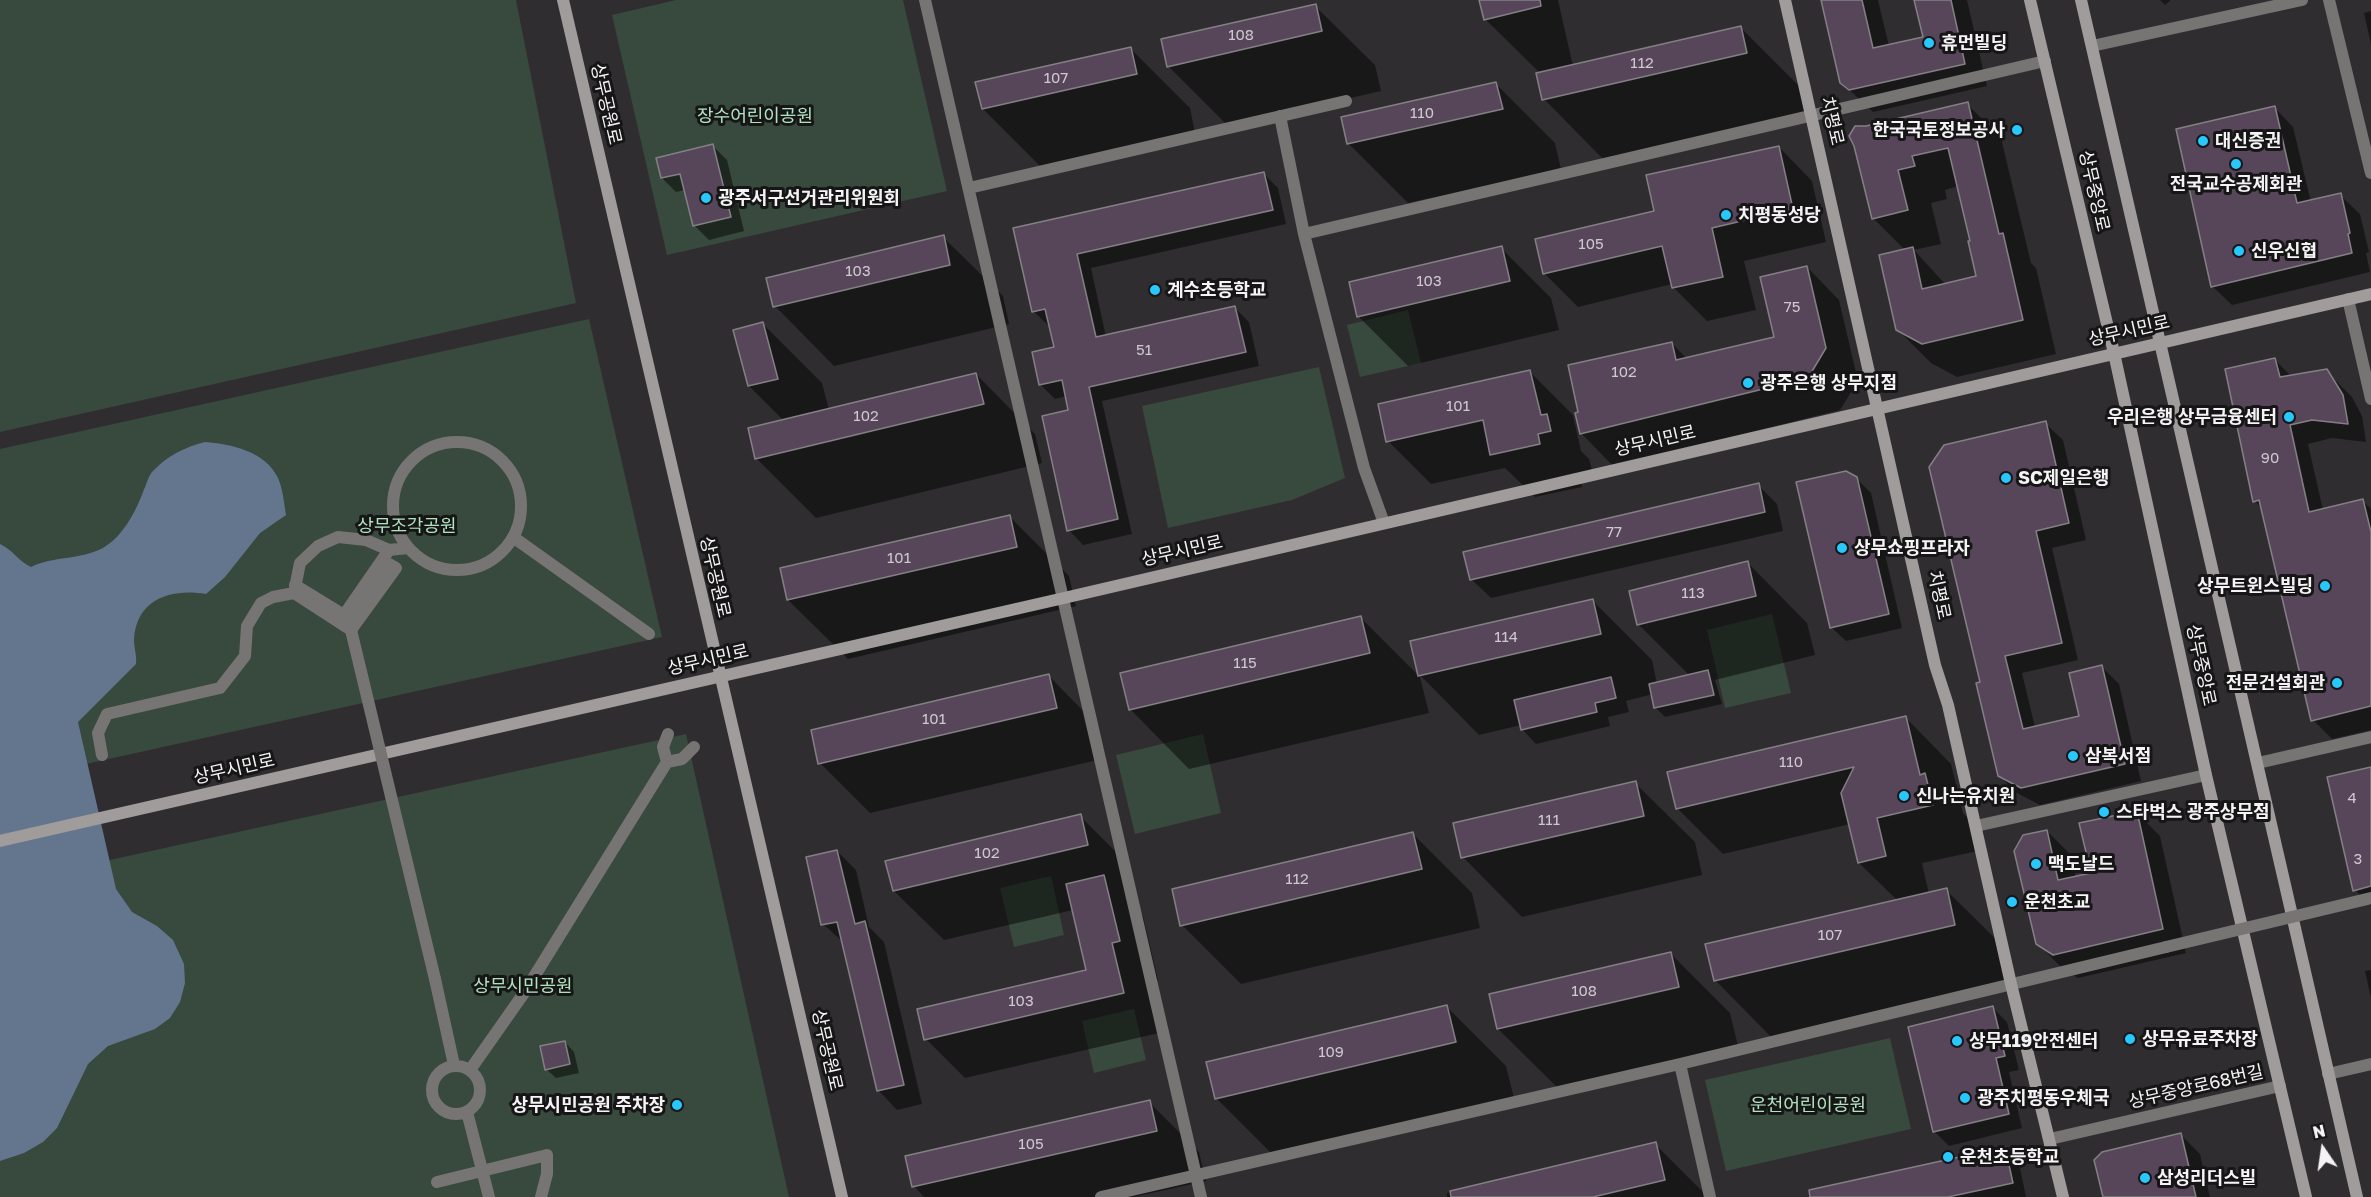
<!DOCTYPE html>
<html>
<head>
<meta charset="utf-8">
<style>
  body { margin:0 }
  #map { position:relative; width:2371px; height:1197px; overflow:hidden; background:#302d30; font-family:"Golos Text",sans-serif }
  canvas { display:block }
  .north { position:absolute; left:2293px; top:1119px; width:60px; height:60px; -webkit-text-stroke:4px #171617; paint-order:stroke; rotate:347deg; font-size:16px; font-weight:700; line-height:24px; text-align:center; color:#f5f3f5 }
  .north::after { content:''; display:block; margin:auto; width:21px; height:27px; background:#f5f3f5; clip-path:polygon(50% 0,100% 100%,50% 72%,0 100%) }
</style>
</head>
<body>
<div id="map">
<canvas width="2371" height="1197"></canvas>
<div class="north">N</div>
</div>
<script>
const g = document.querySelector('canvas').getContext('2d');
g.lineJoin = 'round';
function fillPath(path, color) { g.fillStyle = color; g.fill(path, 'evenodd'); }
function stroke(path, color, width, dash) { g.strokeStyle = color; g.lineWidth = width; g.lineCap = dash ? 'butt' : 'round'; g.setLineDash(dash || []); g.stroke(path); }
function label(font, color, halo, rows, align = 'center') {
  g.font = font + ' "Golos Text","Noto Sans KR",sans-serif'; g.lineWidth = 6; g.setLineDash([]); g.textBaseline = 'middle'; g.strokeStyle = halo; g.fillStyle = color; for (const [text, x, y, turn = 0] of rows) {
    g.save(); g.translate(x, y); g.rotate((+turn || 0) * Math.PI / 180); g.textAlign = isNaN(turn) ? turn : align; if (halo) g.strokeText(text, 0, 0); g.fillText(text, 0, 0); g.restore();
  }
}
const green = new Path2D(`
  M0,0h516l60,303 -576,129z
  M676,0h227l44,191 -280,64 -55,-240z
  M1408,310l13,53 -61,14 -13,-52z
  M589,319l73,318 -662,146v-334z
  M1319,367l26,111 -53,22 -124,28 -26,-122z
  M1772,614l19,79 -66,15 -18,-78z
  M686,734l103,463h-789v-313z
  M1203,734l18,79 -86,21 -19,-79z
  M1051,876l13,59 -50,12 -14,-59z
  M1134,1009l12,51 -52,13 -12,-52z
  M1890,1038l21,91 -185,42 -21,-91z`);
const water = new Path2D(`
  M205,442c26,2 60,9 73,36 5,11 6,25 8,37l-26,18 -35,44 -19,17c-35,-6 -70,5 -72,46 0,8 3,15 2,24l-58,58 38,167 16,23 25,14 16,14 11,24 1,19 -5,19 -10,16 -15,11 -47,17 -20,18 -31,64 -14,14 -19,11 -24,8v-617c13,6 18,17 31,23 22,-11 49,-7 72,-19 20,-12 32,-35 40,-56 3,-6 5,-16 10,-21 14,-15 32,-24 52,-29z`);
const shadow = new Path2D(`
  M1481,0h77l15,66 167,-39 60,60 6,25 -203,47 -59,-60 -4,-26 -55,-54z
  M1823,0h55l11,46 36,-8 -9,-38h51l20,86 -114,26 -31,-29z
  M2160,0h11l-6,5z
  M1315,6l60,59 6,26 -153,35 -60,-60z
  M2371,11v33l-7,-31z
  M1130,48l60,60 5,25 -153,35 -59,-59z
  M1496,84l59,59 6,26 -153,34 -59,-59 -6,-26z
  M1967,104l34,34 30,125 5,5 20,86 -99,23 -26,-14 -34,-34 8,-79 -32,-32 -7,-90zM1959,186l19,92 -32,7 -32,-35 27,-6 -10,-41 16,-4 -2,-9z
  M2274,107l19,20 18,75 29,-7 20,19 9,38 -3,1 4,19 -138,33 -20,-19z
  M712,145l15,15 17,71 -35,9 -15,-15 -9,-35 -9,2 -14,-14z
  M1779,147l33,34 14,61 -82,19 12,49 -49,11 -34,-34 -1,-3 -94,23 -34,-34z
  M1264,174l14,14 8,36 -195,44 15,69 129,-29 14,14 10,44 -157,35 30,133 -49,11 -14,-15 1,-119 -3,-15 -12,3 -15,-15 16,-36 -5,-23h-3l-15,-14 -18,-81z
  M943,237l60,59 6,28 -175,42 -59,-60z
  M1501,248l50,50 8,32 -151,36 -50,-50z
  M1807,267l32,33 19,81 -18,29 -227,56 -32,-33 91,-90 15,16 89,-21z
  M763,324l59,59 7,27 147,-36 59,60 7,29 -226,55 -60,-60 28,-37 -35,-35z
  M2274,359l17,17 35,-5 26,26 10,19 4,26 -34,-4 -24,6 15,66 40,-9 8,8v221l-39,9 -19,-19 -51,-211 -7,-8z
  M1530,372l43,43 8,36 8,8 4,15 -13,3 2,10 -47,10 -30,-29 -74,16 -43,-43z
  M2045,423l18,17 23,100 -34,8 26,112 -56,13 13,54 45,-10 22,-50 17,17 22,97 -101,24 -23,-12 -18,-17 -17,-93z
  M1856,478l15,15 31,135 -56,13 -15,-14z
  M1758,485l19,19 6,27 -292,67 -20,-19z
  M1010,517l59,59 7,30 -228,53 -60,-59z
  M1748,563l59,60 8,32 -100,25 7,24 -57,13 -9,-9 -3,-14 -27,7 3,11 -21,5 2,9 -74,18 -14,-15 -1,-4 -42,10 -59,-60 173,-74 59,59 5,24 33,-8 -51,-51z
  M1361,618l59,59 9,36 -240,56 -59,-60z
  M1049,676l49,50 8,32 -236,55 -50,-50z
  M1906,718l45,46 12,49 8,8 7,30 -56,12 7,31 17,-4 60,59 8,36 -240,55 -59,-60 183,-79 -39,-38 -9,-39 -127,30 -46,-46z
  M2371,769v137l-16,-16z
  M1635,783l60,59 7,33 -180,42 -59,-60z
  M2136,812l24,24 26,117 -108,25 -16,-10 -25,-25 10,-112 24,24 5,23 16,-4z
  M1080,816l50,50 7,29 -12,3 18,18 15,64 -7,2 12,50 -198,46 -39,-39 161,-68 -14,-61 -129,30 -50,-49z
  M1413,834l59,59 8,35 -239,56 -59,-59z
  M837,851l19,19 13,57 15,15 38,162 -25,6 -19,-20 -34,-147 -21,-19z
  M1671,954l59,59 8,33 -180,42 -60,-59z
  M2371,970v28l-6,-27z
  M1447,1007l59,59 9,36 -240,55 -59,-59z
  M1993,1008l14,14 12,48 -10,2 13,56 -73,18 -15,-15z
  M565,1042l9,10 5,21 -23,5 -10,-9z
  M1149,1102l50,50 7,29 -72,16h-210l-10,-11z
  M2181,1135l19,19 10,43h-105z
  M1655,1144l53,53h-261v-4z
  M2004,1148l15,15 7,34h-213z`);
const building = new Path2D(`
  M1479,0h61l1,6 -57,14z
  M1821,0h41l11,48 50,-11 -9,-37h37l14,64 -116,26 -9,-7z
  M1316,4l6,27 -155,36 -6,-28z
  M1741,26l6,27 -205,47 -6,-27z
  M1131,47l6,27 -155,35 -7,-27z
  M1496,82l7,27 -156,35 -6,-27z
  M1968,102l31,132 4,-1 20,87 -101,24 -26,-14 -17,-75 34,-8 9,42 54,-13 -8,-35h2l-22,-93 -36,8 3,10 -17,4 10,40 -36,9 -18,-73 -5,-10 6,-10h11z
  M2275,106l22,97 44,-10 9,40 -2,1 4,19 -141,34 -35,-158z
  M713,144l18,73 -38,9 -13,-52 -19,4 -5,-20z
  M1779,146l14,63 -81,19 11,49 -51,11 -10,-42 -119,28 -8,-35 119,-28 -8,-36z
  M1264,172l9,38 -196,44 19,83 139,-31 11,46 -157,35 29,132 -51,12 -25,-115 26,-6 -6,-30 -23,5 -7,-33 22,-5 -9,-38 -13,3 -19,-84z
  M944,235l6,30 -177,42 -7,-29z
  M1502,246l8,35 -153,36 -8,-35z
  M1807,266l19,82 -18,30 -228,56 -5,-21 3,-1 -10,-47 104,-23 4,18 98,-23 -14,-60z
  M763,322l15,57 -30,7 -15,-56z
  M2275,358l5,19 47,-8 16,26 5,29 -36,-4 -22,5 19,87 54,-13 8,33v174l-60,15 -52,-221 -6,2 -28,-133z
  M1530,370l11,45 6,-1 4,17 -13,3 2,10 -50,11 -7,-35 -97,22 -8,-38z
  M976,373l8,31 -229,55 -7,-31z
  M2046,421l23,102 -33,8 26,112 -57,13 18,73 56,-13 -10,-43 33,-8 23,99 -104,24 -23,-12 -22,-93 4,-1 -51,-215 15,-22z
  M1846,471l11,6 32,137 -59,14 -34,-146z
  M1759,483l6,29 -295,68 -7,-28z
  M1010,515l7,32 -230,53 -7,-32z
  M1748,561l8,35 -119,29 -8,-34z
  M1593,599l8,35 -183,42 -8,-35z
  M1361,616l9,37 -241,57 -9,-37z
  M1708,670l6,25 -60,13 -5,-24z
  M1049,674l8,34 -239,56 -7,-34z
  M1611,677l5,21 -21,5 2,9 -76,18 -7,-30z
  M1906,716l14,59 5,-2 8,32 -56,13 9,38 -28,7 -17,-70 13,-26 -178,42 -9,-37z
  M2371,767v119l-18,5 -26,-114z
  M1636,781l8,35 -183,42 -8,-35z
  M2137,811l26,118 -110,26 -17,-11 -22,-93 9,-16 24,-5 11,50 33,-7 -12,-50z
  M1081,814l7,31 -195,46 -8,-30z
  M1413,832l9,37 -242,57 -8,-37z
  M837,850l18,74 10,-3 39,164 -27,6 -40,-169 -16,3 -15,-68z
  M1104,875l16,66 -8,2 12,50 -200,47 -7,-31 169,-39 -20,-86z
  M1947,888l8,37 -241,56 -9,-37z
  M1671,952l8,35 -182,42 -8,-35z
  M1447,1005l9,37 -241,57 -9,-37z
  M1993,1006l12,50 -9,2 13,56 -76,18 -25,-105z
  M565,1041l5,23 -25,6 -5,-24z
  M1150,1100l7,31 -245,56 -7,-31z
  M2181,1133l15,64h-93l-9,-37 8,-8z
  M1656,1142l9,38 -72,17h-142l-1,-6z
  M2005,1147l8,36 -65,14h-138l-1,-7z`);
const street = new Path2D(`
  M925,0l276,1197
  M2329,0l42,173
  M2092,46l210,-46
  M1280,116l24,118 741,-173
  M969,188l377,-87
  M1304,234l60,234 20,55
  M2348,299l23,100
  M393 506a64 64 0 1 1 128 0a64 64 0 1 1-128 0Z
  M513,537l136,97
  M295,585l49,30
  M351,630l45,-62 -7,-4 -39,56 -6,-5 45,-65
  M102,755l-4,-22 9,-19 113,-26 25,-32 2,-30 14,-23 12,-6 21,-4 6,-30 18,-17 20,-9 28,3 23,10 19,-2
  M667,762l15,-3 12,-12
  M2258,763l113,-26
  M1976,826l230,-51
  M435,979l19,86
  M1680,1064l30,133
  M432 1090a24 24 0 1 1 48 0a24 24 0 1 1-48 0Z
  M470,1070l54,-77 143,-231 -4,-15 5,-13
  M2328,1074l43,-10
  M467,1112l22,85
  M2050,1139l230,-53
  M437,1182l110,-27v19l-6,23
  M1101,1197l579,-133 486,-117`);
const secondary = new Path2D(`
  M563,0l279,1197
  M1785,0l150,665 13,40 63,279 52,213
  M2030,0l84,353 92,422 100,422
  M2081,0l276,1197
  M0,841l1064,-243 1307,-304`);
const streetBridge = new Path2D(`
  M294,593l57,37 84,349
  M2166,947l205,-49`);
const markers = [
  [1929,43,6,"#28c8ff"],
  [2017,130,6,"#28c8ff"],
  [2203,141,6,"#28c8ff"],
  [2236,164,6,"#28c8ff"],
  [706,198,6,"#28c8ff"],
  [1726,215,6,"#28c8ff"],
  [2239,251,6,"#28c8ff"],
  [1155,290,6,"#28c8ff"],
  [1748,383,6,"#28c8ff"],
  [2289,417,6,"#28c8ff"],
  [2006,478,6,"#28c8ff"],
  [1842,548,6,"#28c8ff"],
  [2325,586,6,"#28c8ff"],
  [2337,683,6,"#28c8ff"],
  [2073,756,6,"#28c8ff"],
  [1904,796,6,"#28c8ff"],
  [2104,812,6,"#28c8ff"],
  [2036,864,6,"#28c8ff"],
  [2012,902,6,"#28c8ff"],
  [2130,1039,6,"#28c8ff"],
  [1957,1041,6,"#28c8ff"],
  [1965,1098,6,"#28c8ff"],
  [677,1105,6,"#28c8ff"],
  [1948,1157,6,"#28c8ff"],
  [2145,1178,6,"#28c8ff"]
];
const numberNames = [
  ["108",1241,35],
  ["112",1642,63],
  ["107",1056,78],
  ["110",1422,113],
  ["105",1591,244],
  ["103",858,271],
  ["103",1429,281],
  ["75",1792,307],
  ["51",1144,350],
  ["102",1624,372],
  ["101",1458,406],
  ["102",866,416],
  ["90",2270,458],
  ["77",1614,532],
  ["101",899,558],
  ["113",1693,593],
  ["114",1506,637],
  ["115",1245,663],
  ["101",934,719],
  ["110",1791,762],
  ["4",2352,798],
  ["111",1549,820],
  ["102",987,853],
  ["3",2358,859],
  ["112",1297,879],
  ["107",1830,935],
  ["108",1584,991],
  ["103",1021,1001],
  ["109",1331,1052],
  ["105",1031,1144]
];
const poiNames = [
  ["휴먼빌딩",1941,43],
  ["한국국토정보공사",2005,130,"right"],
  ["대신증권",2215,141],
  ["전국교수공제회관",2236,184,"center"],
  ["광주서구선거관리위원회",718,198],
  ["치평동성당",1738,215],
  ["신우신협",2251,251],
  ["계수초등학교",1167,290],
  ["광주은행 상무지점",1760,383],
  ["우리은행 상무금융센터",2277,417,"right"],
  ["SC제일은행",2018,478],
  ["상무쇼핑프라자",1854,548],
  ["상무트윈스빌딩",2313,586,"right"],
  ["전문건설회관",2325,683,"right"],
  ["삼복서점",2085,756],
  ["신나는유치원",1916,796],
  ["스타벅스 광주상무점",2116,812],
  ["맥도날드",2048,864],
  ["운천초교",2024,902],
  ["상무유료주차장",2142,1039],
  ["상무119안전센터",1969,1041],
  ["광주치평동우체국",1977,1098],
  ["상무시민공원 주차장",665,1105,"right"],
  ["운천초등학교",1960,1157],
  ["삼성리더스빌",2157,1178]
];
const streetNames = [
  ["상무공원로",606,104,77],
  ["치평로",1832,121,77],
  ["상무중앙로",2094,191,77],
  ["상무시민로",2129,331,-13],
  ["상무시민로",1655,441,-13],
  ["상무시민로",1182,551,-13],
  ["상무공원로",715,577,77],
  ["치평로",1939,595,78],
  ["상무시민로",708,660,-13],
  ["상무중앙로",2201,665,78],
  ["상무시민로",234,769,-13],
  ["상무공원로",827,1050,77],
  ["상무중앙로68번길",2196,1087,-13]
];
const parkNames = [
  ["장수어린이공원",755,116],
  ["상무조각공원",407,526],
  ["상무시민공원",523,986],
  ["운천어린이공원",1808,1105]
];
fillPath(green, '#38493d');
fillPath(water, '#64768e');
fillPath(shadow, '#0007');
fillPath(building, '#57455a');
stroke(building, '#838084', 1.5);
stroke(street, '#777474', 12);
stroke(secondary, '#a09c9b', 12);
stroke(streetBridge, '#777474', 12);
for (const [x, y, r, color] of markers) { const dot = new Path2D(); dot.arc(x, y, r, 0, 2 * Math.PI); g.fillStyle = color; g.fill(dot); stroke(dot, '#171617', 2); }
label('15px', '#cec8ce', null, numberNames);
label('bold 18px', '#f5f3f5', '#171617', poiNames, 'left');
label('18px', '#f5f3f5', '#171617', streetNames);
label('18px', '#b0e2bf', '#171617', parkNames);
</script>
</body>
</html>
